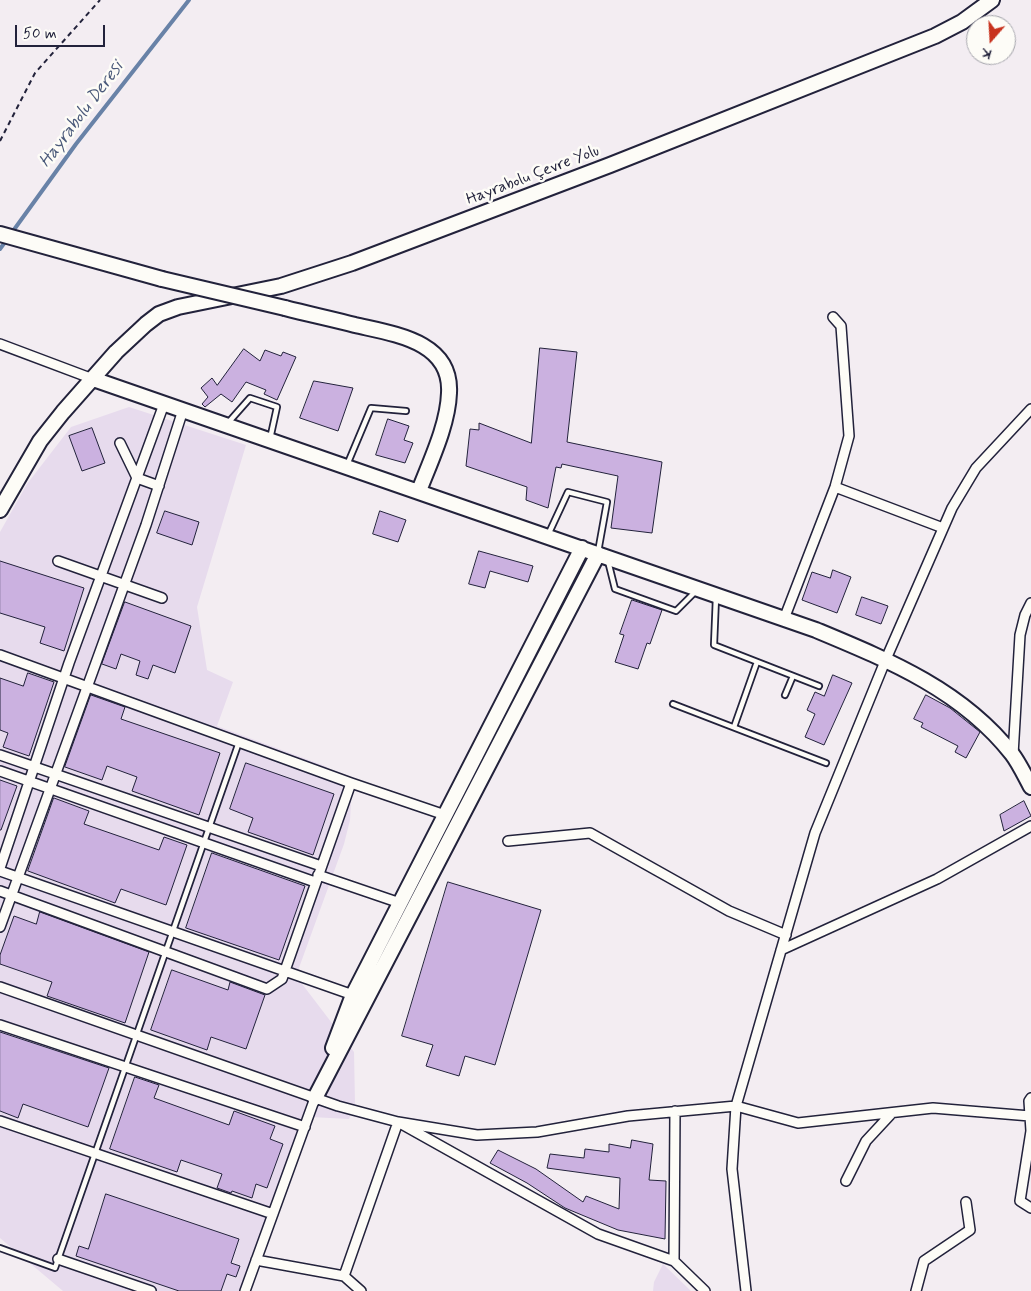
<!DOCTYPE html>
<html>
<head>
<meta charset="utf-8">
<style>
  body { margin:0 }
  #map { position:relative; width:1031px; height:1291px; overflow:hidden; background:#f3edf2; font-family:Mynerve,sans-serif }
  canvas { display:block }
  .north { position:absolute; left:966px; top:15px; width:50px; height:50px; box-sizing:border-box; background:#fdfcf7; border:1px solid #a5a5ac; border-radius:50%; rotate:199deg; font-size:14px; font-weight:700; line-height:20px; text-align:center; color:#22223b }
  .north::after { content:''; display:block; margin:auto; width:18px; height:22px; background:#c8321e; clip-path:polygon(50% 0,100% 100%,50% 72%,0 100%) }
  .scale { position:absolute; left:15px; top:25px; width:90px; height:22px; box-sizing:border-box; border:2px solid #22223b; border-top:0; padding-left:6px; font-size:15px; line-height:18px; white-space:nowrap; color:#22223b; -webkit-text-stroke:4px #fdfcf7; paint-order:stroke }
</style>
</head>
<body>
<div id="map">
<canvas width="1031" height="1291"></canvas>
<div class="north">K</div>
<div class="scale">50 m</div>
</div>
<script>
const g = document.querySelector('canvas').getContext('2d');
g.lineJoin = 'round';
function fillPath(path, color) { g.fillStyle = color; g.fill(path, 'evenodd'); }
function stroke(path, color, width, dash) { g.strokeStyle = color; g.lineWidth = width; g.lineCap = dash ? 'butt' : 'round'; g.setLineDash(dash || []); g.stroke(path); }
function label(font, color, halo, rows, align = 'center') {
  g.font = font + ' Mynerve,sans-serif'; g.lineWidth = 5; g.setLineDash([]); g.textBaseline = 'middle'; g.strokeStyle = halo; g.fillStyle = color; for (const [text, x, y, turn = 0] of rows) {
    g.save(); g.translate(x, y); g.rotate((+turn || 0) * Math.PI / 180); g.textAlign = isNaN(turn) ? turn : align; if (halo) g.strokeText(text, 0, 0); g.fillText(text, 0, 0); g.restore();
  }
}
const built = new Path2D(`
  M129,407l117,38 -49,162 10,63 26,12 -16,44 108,40 14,9 10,12 2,15 -1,18 -6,24 -48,132 58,76 1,52 -6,15 -38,-2 -63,174h-185l-63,-53v-706l27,-48 44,-57z
  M663,1264l28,27h-38l1,-9z`);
const stream = new Path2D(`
  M0,249l76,-105 113,-144`);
const building = new Path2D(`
  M540,348l37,4 -10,90 95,20 -10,71 -41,-5 7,-52 -56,-12 -1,4 -5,-1 -8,41 -22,-8 1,-13 -61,-21 4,-37 9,1v-7l52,20z
  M244,349l16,12 5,-11 16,6 2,-4 13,5 -19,43 -13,-6 2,-4 -20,-8 -14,20 -11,-8 -16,13 -3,-3 6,-7 -7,-9 11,-10 5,7z
  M314,381l39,7 -15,43 -38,-13z
  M388,419l21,7 -5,14 9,3 -8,20 -29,-8z
  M92,428l13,35 -23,8 -13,-35z
  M165,511l34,11 -7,23 -35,-12z
  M380,511l26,9 -8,22 -25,-8z
  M479,551l54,15 -5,16 -38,-11 -5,17 -16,-4z
  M0,561l84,27 -20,63 -24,-8 5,-16 -45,-14z
  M833,570l18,7 -14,36 -35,-13 10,-28 18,6z
  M862,597l26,9 -7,18 -25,-9z
  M632,600l30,10 -12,34 -3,-1 -9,26 -23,-7 9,-27 -4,-1z
  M125,602l66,24 -16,47 -22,-8 -5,14 -12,-4 4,-14 -19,-7 -5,15 -14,-5z
  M28,673l26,9 -25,74 -26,-9 5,-14 -8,-3v-52l23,8z
  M833,675l19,8 -28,62 -19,-8 10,-23 -8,-4 8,-18 9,4z
  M91,695l34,12 -4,12 99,34 -21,62 -67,-24 5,-14 -30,-11 -5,14 -37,-13z
  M926,695l24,13 30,24 -14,26 -11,-6 3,-6 -37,-19 2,-4 -9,-4z
  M246,763l88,31 -21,61 -65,-23 5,-14 -23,-9z
  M0,780l17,6 -16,44h-1z
  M54,798l35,13 -5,13 75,26 5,-13 23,8 -21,60 -45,-16 -6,14 -87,-32z
  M1024,801l7,15 -27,15 -4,-16z
  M212,853l93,33 -26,74 -93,-32z
  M448,882l93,28 -46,155 -30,-9 -6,20 -33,-10 7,-21 -31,-9z
  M40,912l109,40 -24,71 -78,-27 5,-14 -52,-18v-9l14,-39 22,8z
  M172,970l56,20 2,-8 35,13 -19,54 -35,-12 -4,13 -56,-20z
  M0,1032l109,36 -21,59 -65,-23 -5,14 -18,-7z
  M135,1077l24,8 -5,13 75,27 5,-14 41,15 -5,13 13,5 -16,44 -11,-4 -4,14 -20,-7 -1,2 -14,-5 5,-14 -41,-14 -4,12 -67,-23z
  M632,1140l21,4 -4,36 17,1 -1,58 -47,-9 -53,-22 -38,-25 -37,-20 8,-13 38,19 47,33 3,-6 33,13 1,-31 -73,-10 3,-14 34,4 1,-9 24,3v-8l21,4z
  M106,1194l133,45 -8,24 9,3 -4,11 -9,-3 -6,17h-42l-103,-35 3,-10 9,3z`);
const path = new Path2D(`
  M0,141l35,-68 65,-73`);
const lane = new Path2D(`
  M227,424l23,-26 27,9 -7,32
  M347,465l24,-57 35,3
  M548,535l20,-43 39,10 -9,50
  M608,561l7,28 61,22 20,-20
  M716,597l-2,48 105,41
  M785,695l8,-19
  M673,704l153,59
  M734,727l23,-65
  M0,1248l55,20 184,-526`);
const street = new Path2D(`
  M0,344l93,35
  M120,443l17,35 22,8
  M835,487l108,41
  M58,561l104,37
  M784,619l51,-132 14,-51 -8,-110 -8,-9
  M0,655l351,128 94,32
  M0,755l321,111
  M1013,755l7,-120 5,-20 6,-12
  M0,771l315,111
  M508,841l82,-8 139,78 57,24
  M0,868l69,-205 95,-259
  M0,871l353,124
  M318,875l82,28
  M0,891l267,98 15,-10 69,-196
  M0,927l146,-402 37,-115
  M781,950l156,-71 94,-53
  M0,987l338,119 60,16 79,13 60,-3 91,-16 108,-10 62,17 135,-15 97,8
  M0,1025l305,102
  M1031,1098l-2,3 2,30 -11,70 11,7
  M0,1121l273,93
  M846,1181l20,-40 26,-28
  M58,1259l93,32
  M256,1260l88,16
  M674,1261l1,-150
  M245,1291l70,-193
  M361,1291l-17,-15 54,-154 200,112 76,27 31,30
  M746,1291l-14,-122 4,-63 79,-273 71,-174 66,-151 24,-40 55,-59
  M916,1291l8,-30 46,-31 -4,-28`);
const secondary = new Path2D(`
  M0,234l162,45
  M285,308c23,6 47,11 70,17 39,9 97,16 94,68 -1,32 -19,69 -30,98
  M93,379l723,251c72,30 146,60 196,124 7,9 13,22 19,33
  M0,510l40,-69 23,-29 53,-60 30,-28 13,-10 19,-7 103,-21 71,-23 258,-98 325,-129 27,-14 30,-22
  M333,1048l20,-53 229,-447
  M315,1098l283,-544`);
const secondaryBridge = new Path2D(`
  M162,279l123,29`);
const streetNames = [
  ["Hayrabolu Çevre Yolu",533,176,-21]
];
const waterNames = [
  ["Hayrabolu Deresi",82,115,-53]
];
fillPath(built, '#e7dbed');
stroke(stream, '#6882a7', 4);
fillPath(building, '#cbb1e0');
stroke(building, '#22223b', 1);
stroke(lane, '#22223b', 8);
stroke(street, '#22223b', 12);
stroke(secondary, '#22223b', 18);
stroke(path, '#22223b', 2, [5, 4]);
stroke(lane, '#fdfcf7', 4.5);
stroke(street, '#fdfcf7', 9);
stroke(secondary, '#fdfcf7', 14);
stroke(secondaryBridge, '#22223b', 18, []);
stroke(secondaryBridge, '#fdfcf7', 14);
label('16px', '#22223b', '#fdfcf7', streetNames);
label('italic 18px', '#4b5a7a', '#fdfcf7', waterNames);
</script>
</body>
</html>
